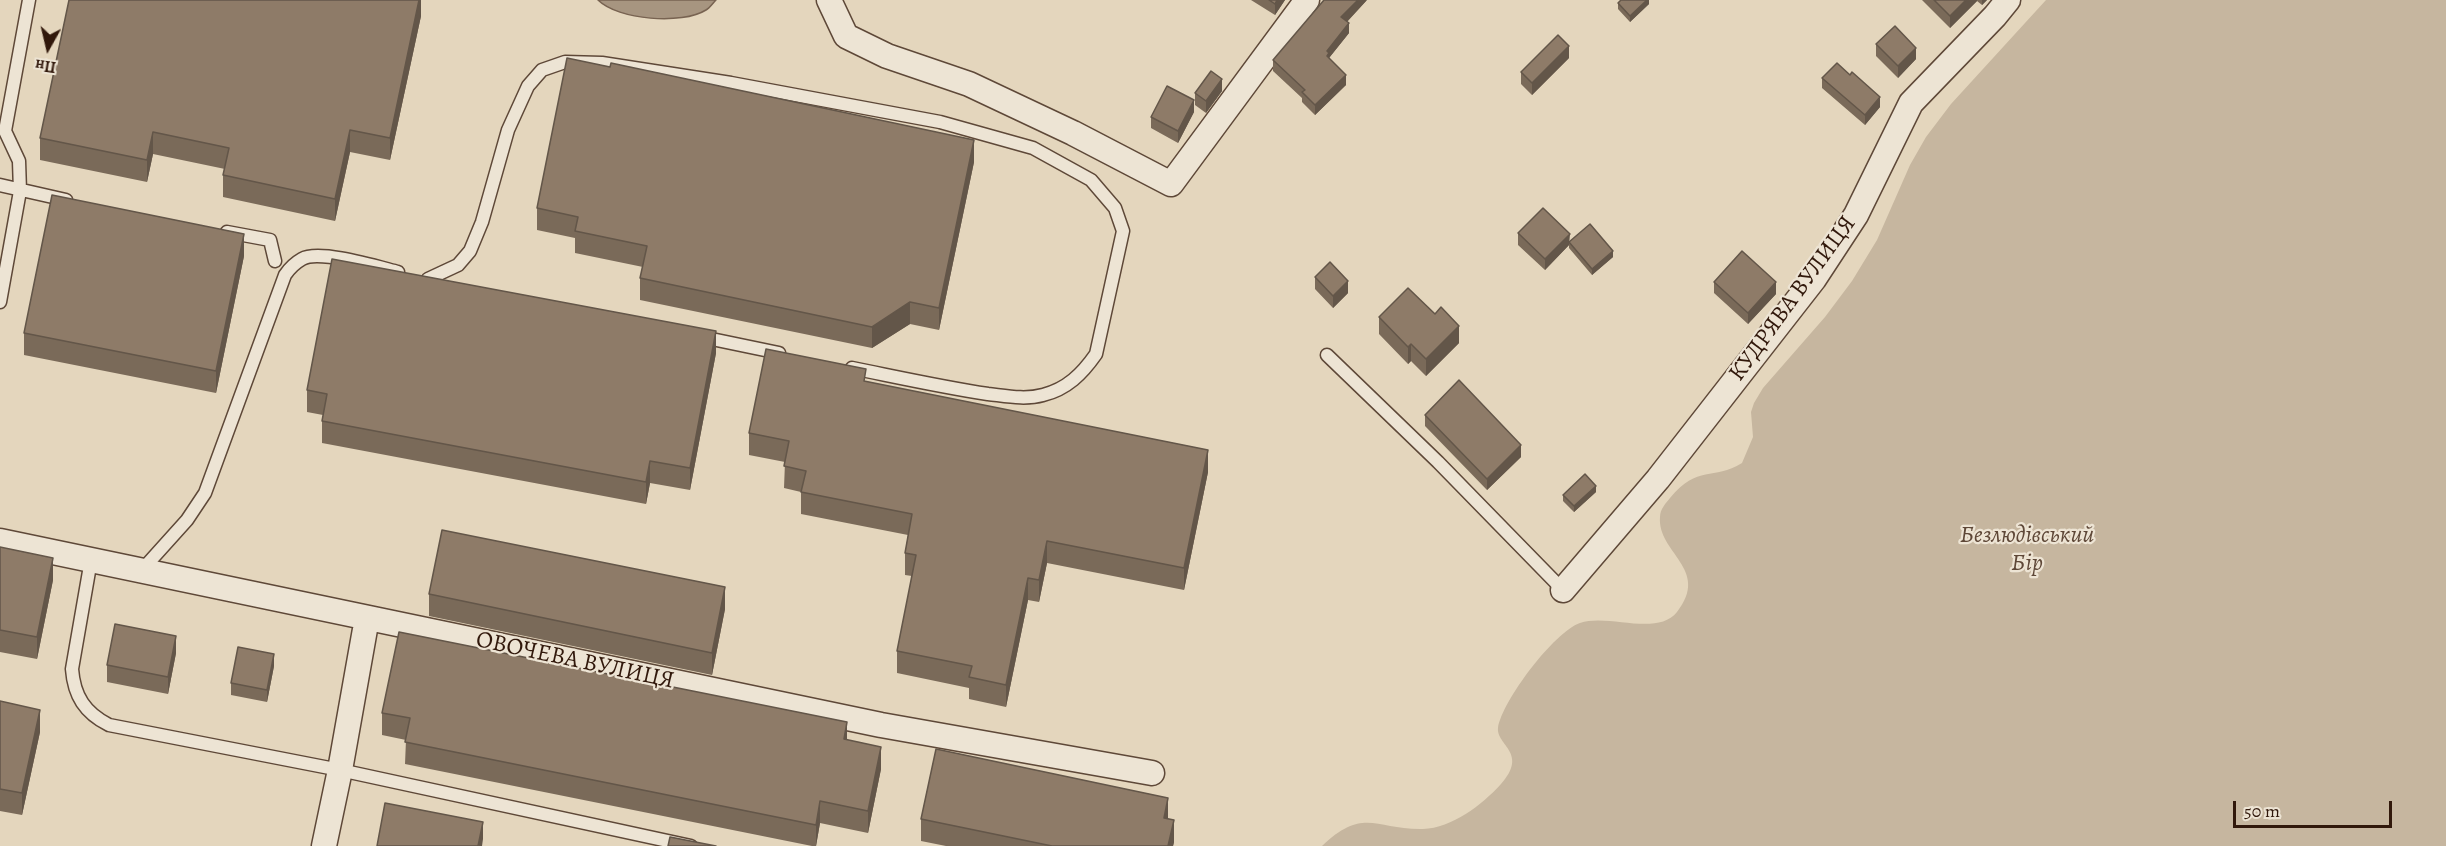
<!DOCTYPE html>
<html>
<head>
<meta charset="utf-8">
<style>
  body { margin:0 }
  #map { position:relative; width:2446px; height:846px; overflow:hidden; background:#e4d6bd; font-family:Alegreya,serif }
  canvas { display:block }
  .north { position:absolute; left:18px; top:18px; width:60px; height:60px; -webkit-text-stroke:4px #ede4d4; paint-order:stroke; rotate:188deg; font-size:16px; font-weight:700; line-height:24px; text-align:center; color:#31180b }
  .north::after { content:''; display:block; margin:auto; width:21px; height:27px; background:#31180b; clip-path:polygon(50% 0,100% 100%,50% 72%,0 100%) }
  .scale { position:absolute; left:2233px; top:801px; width:159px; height:27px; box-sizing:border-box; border:3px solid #31180b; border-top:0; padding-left:8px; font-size:18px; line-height:21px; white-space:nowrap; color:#31180b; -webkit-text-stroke:4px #ede4d4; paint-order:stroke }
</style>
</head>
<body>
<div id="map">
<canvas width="2446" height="846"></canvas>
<div class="north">Пн</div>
<div class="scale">50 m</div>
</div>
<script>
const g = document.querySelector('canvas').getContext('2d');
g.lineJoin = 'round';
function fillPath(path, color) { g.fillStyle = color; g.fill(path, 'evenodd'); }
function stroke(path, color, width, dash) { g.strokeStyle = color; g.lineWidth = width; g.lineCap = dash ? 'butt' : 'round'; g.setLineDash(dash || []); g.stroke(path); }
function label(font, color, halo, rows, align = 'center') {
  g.font = font + ' Alegreya,serif'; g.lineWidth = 4.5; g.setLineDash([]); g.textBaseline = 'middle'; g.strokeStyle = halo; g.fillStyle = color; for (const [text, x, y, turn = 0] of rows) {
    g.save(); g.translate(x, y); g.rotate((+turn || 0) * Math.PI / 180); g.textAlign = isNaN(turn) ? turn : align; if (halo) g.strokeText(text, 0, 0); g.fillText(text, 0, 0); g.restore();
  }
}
const green = new Path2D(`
  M2046,0h400v846h-1124c42,-40 54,-16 101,-17 29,-1 59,-24 78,-45 28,-31 -5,-39 -3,-56 4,-27 56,-96 82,-105 28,-10 77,14 97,-11 34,-43 -20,-59 -17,-95 0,-8 6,-14 10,-19 28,-34 43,-17 72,-35l11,-26 -2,-25 3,-9 9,-15 62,-71 27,-36 25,-41 33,-75 16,-28 25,-33z`);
const water = new Path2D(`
  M598,0h118c-3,3 -6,8 -10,10 -24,15 -88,10 -108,-10z`);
const lane = new Path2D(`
  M0,185l66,15
  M227,232l43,8 5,21
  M428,279l30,-14 12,-14 12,-29 26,-92 20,-44 14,-16 23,-8 37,1 129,20 209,39 93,26 58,32 24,28 8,23 -27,123c-14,20 -29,35 -53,41 -18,5 -37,1 -55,-1 -46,-7 -91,-17 -136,-26
  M0,302l20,-111 -1,-30 -14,-30 24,-131
  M702,337l77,16
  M1327,355l111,107 125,128
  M91,560l-19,109c2,27 13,44 37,56l231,45 351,76
  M142,570l45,-50 18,-27 80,-218c4,-6 10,-12 17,-16 17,-10 76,8 96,13`);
const street = new Path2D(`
  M829,0l17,36 41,20 82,28 104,49 98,51 136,-184
  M0,541l881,184 271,48
  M1563,590l95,-111 156,-200 42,-64 55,-112 84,-87 13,-16
  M324,846l16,-76 27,-152`);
const wall = new Path2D(`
  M421,0v16l-31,144 -40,-8 -15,69 -112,-24v-22l2,-6 -72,-15 -6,28 -107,-22v-22z
  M1251,0h34l-10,15z
  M1367,0l-20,22 2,11 -20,25 17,27 -31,30 -13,-13v-4l-29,-27v-11z
  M1649,0v4l-19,18 -12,-13v-6z
  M1922,0h65l-5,5 -5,-4 -27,27z
  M1876,44l40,15 -18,19 -22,-22z
  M1569,58l-37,37 -11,-11v-12z
  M1822,78l58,29 -15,18 -43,-37z
  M1222,91l-16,22 -11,-8v-12z
  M1194,112l-16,31 -27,-15v-11z
  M974,162l-35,168 -29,-6 -38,24 -232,-48v-22l3,-11 -68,-14v-15l-38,-8v-22z
  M1518,233l52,9 43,15 -21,18 -23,-27v-3l-24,25 -27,-25z
  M244,256l-28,137 -192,-38v-22z
  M1315,277l33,16 -15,15 -18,-19z
  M1714,282l62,12 -28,30 -34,-31z
  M1379,317l80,26 -33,33 -15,-15 -3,3 -29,-30z
  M716,353l-26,137 -40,-7 -4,21 -324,-61v-22l1,-6 -16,-3v-22z
  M866,382l342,90 -24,118 -137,-27 -8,39 -11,-2 -22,107 -37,-8v-11l-72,-15v-22l15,-75 -7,-1v-22l3,-18 -107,-21v-22l-17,-4 1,-26 -36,-7v-22z
  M1425,415l96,42 -34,33 -62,-64z
  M1596,492l-22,20 -11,-11v-6z
  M0,547l53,33 -16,79 -37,-7z
  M429,594l296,15 -13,66 -283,-59z
  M176,653l-8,41 -61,-12v-17z
  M274,666l-7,36 -36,-7v-12z
  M0,701l40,31 -18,83 -22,-4z
  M382,713l465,27 34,29 -13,64 -48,-10 -4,23h-4l-407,-82 1,-24 -24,-5z
  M921,819h247l6,23 -1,4h-227l-25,-5z`);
const shadedWall = new Path2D(`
  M419,0h2v16l-31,144v-22z
  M1277,0h8l-10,15v-11z
  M1358,0h9l-26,28v-11z
  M1647,0h2v4l-19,18v-6z
  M1966,0h11v1l-27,27v-12z
  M1982,0h5l-5,5z
  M1349,23v10l-20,25 -2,8v-15z
  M1569,46v12l-37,37v-12z
  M1916,48v11l-18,19v-12z
  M1346,75v10l-31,30v-10z
  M1222,79v12l-16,22v-12z
  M1880,97v10l-15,18v-10z
  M1194,100v12l-16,31v-12z
  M350,130v22l-15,69v-22z
  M153,132v22l-6,28v-22z
  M974,140v22l-35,168v-22z
  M244,234v22l-28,137v-22z
  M1570,234l-1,11 -24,25v-11z
  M1613,251v6l-21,18v-6z
  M1348,281v12l-15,15v-12z
  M1776,282v12l-28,30v-11z
  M910,302v22l-38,24v-21z
  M1459,326v17l-33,33v-17z
  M716,331v22l-26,137v-22z
  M1411,344v17l-3,3v-17z
  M1521,445v12l-34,33v-11z
  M1208,450v22l-24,118v-22z
  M650,461v22l-4,21v-22z
  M1596,486v6l-22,20v-6z
  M1047,541v22l-8,39v-22z
  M53,558v22l-16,79v-22z
  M1028,578v22l-22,107v-22z
  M725,587v22l-13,66v-22z
  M176,636v17l-8,41v-17z
  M274,654v12l-7,36v-12z
  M40,710v22l-18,83v-22z
  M847,722v22l-3,-5z
  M881,747v22l-13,64v-22z
  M1168,798v22l-4,-2z
  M820,801v22l-4,23v-21z
  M1174,820v22l-1,4h-5z
  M483,822v17l-1,7h-4z`);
const building = new Path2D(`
  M69,0h350l-29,138 -40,-8 -15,69 -112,-24 6,-27 -76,-16 -6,28 -107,-22z
  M1269,0h8l-2,4z
  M1324,0h34l-17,17 8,6 -22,28 2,2 -2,3 19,19 -31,30 -13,-13 3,-2 -32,-30z
  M1621,0h26l-17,16 -12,-13z
  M1934,0h32l-16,16z
  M1895,26l21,22 -18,18 -22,-22z
  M1558,35l11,11 -37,37 -11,-11z
  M567,58l43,9 1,-4 363,77 -35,168 -29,-6 -38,25 -232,-49 7,-32 -72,-15 3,-14 -41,-9z
  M1837,63l13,12 2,-3 28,25 -15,18 -43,-37z
  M1211,71l11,8 -16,22 -11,-8z
  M1167,86l27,14 -16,31 -27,-14z
  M52,195l192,39 -28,137 -192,-38z
  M1543,208l27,26 -25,25 -27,-26z
  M1590,224l23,27 -21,18 -23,-27z
  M1742,251l34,31 -28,31 -34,-31z
  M332,259l384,72 -26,137 -40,-7 -4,21 -324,-61 5,-27 -20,-4z
  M1330,262l18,19 -15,15 -18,-19z
  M1408,288l27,26 6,-7 18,19 -33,33 -15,-15 -3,3 -29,-30z
  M766,349l100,20 -2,12 344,69 -24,118 -137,-27 -8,39 -11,-2 -22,107 -37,-8 3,-11 -75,-15 19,-96 -11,-2 7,-39 -111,-22 5,-21 -22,-5 5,-25 -40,-8z
  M1459,380l62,65 -34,34 -62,-64z
  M1585,474l11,12 -22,20 -11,-11z
  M442,530l283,57 -13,66 -283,-59z
  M0,547l53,11 -16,79 -37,-7z
  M115,624l61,12 -8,41 -61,-12z
  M399,632l448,90 -3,17 37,8 -13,64 -48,-10 -4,24 -411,-83 5,-24 -28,-5z
  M238,647l36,7 -7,36 -36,-7z
  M0,701l40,9 -18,83 -22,-4z
  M936,749l232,49 -4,20 10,2 -6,26h-116l-131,-27z
  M385,803l98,19 -5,24h-101z
  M670,837l46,9h-48z`);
const streetNames = [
  ["КУДРЯВА ВУЛИЦЯ",1793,299,-54],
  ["ОВОЧЕВА ВУЛИЦЯ",575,661,12]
];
const parkNames = [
  ["Безлюдівський",2027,536],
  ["Бір",2027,564]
];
fillPath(green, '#c6b69f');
fillPath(water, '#a79580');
stroke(water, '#786351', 1.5);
stroke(lane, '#5e4838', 15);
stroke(street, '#5e4838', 27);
stroke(lane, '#ede4d4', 12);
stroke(street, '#ede4d4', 24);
fillPath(wall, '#7a6a59');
fillPath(shadedWall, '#635649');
fillPath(building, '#8e7b68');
stroke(building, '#635649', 1.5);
label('24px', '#31180b', '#ede4d4', streetNames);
label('italic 24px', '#5e4737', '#ede4d4', parkNames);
</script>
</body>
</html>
